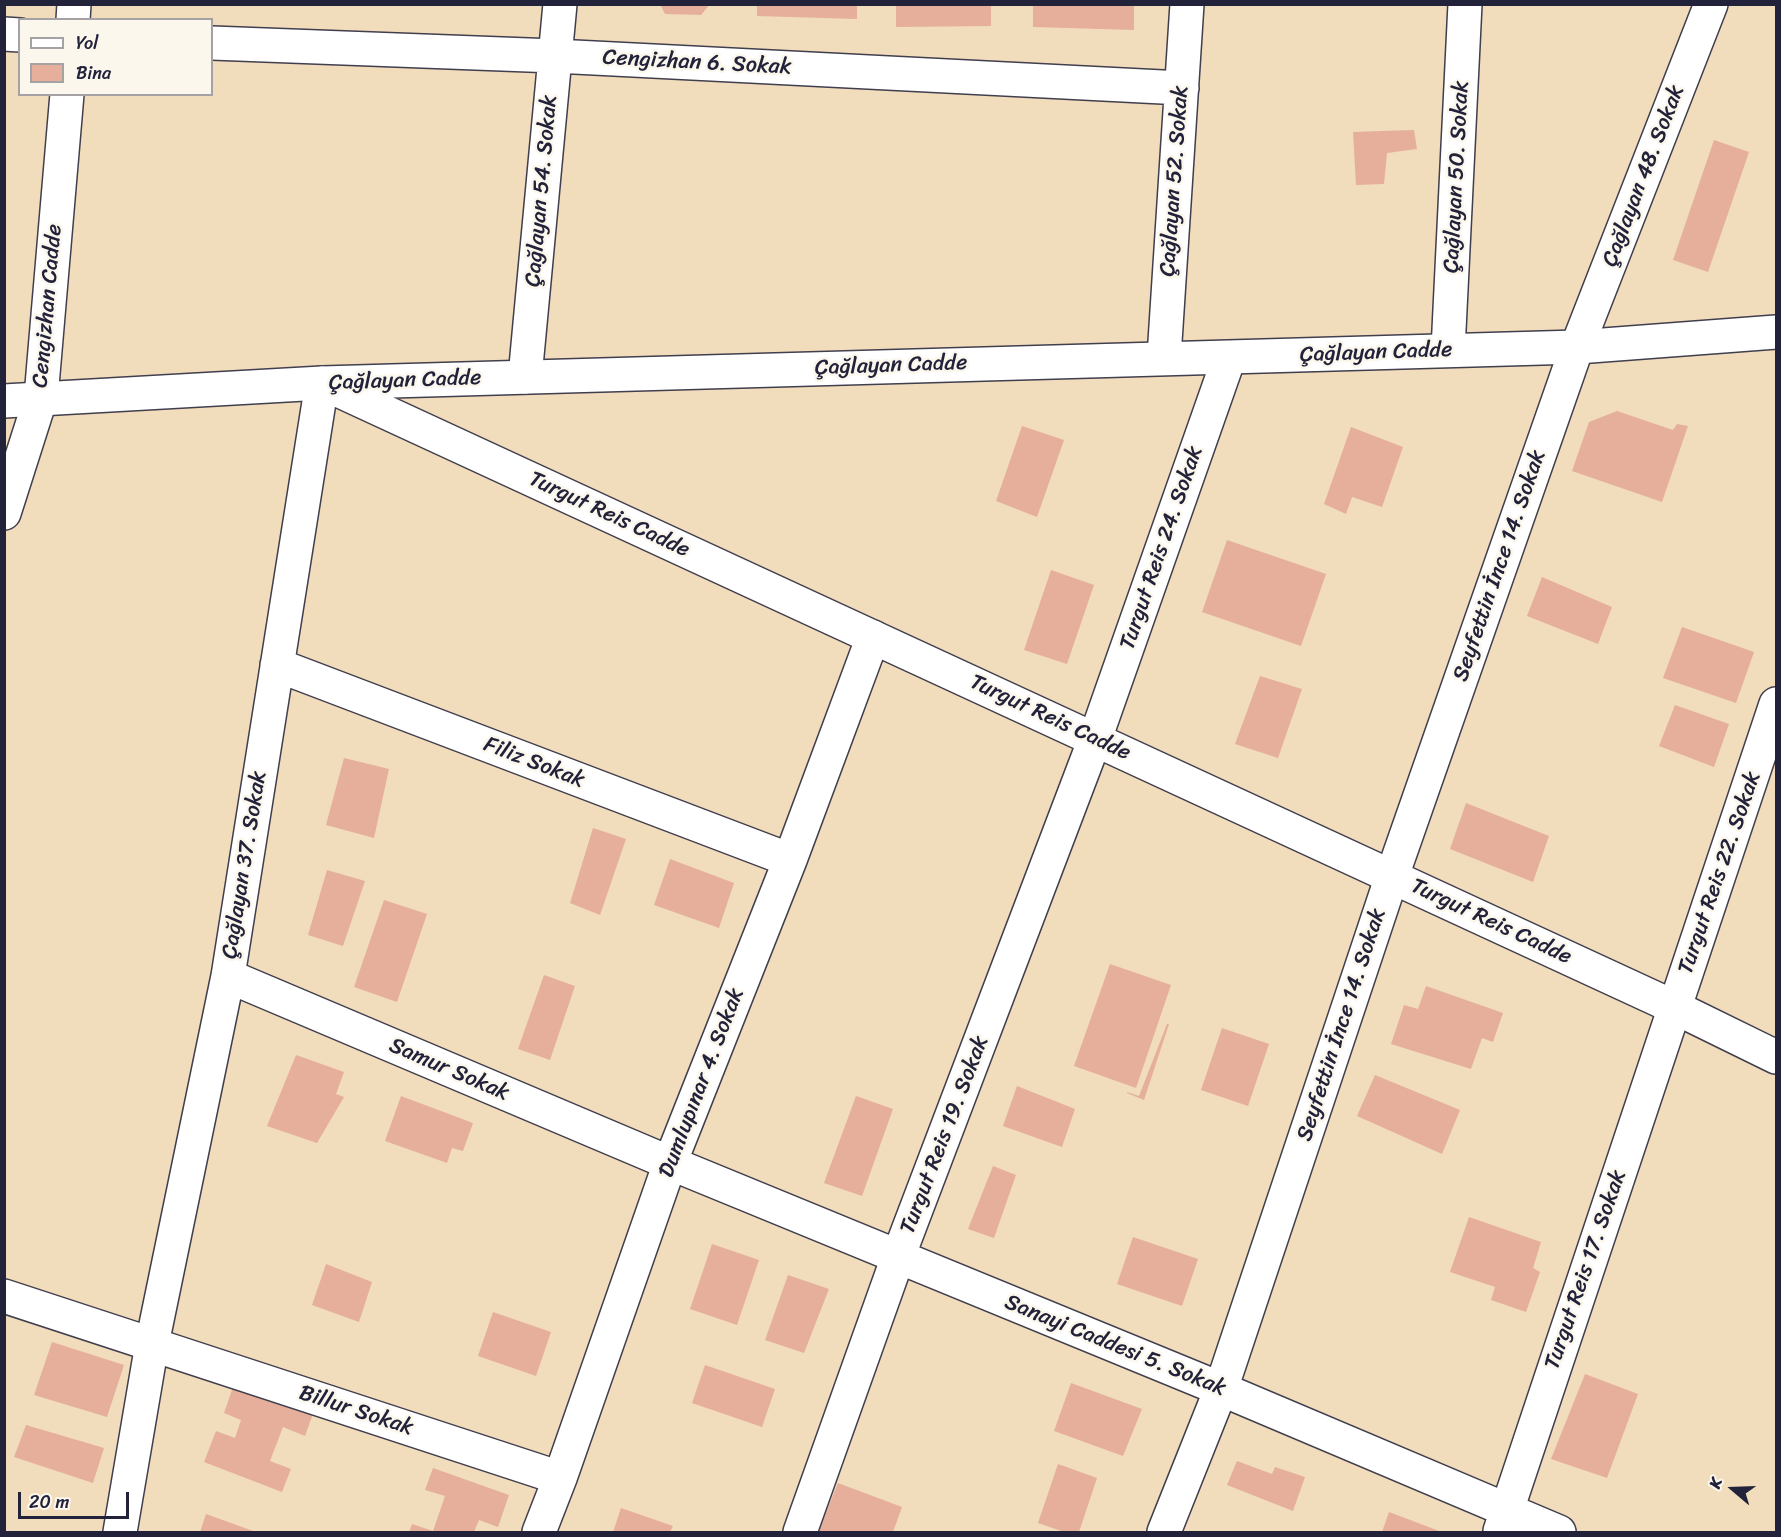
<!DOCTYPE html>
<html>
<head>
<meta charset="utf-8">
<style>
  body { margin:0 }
  #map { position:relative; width:1781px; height:1537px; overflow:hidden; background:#f1dcbc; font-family:Sriracha,sans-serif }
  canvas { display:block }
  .frame { position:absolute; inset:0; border:6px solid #22223b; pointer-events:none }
  .legend { position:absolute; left:18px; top:18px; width:195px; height:78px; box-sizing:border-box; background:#fbf7ec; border:2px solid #a4a2a5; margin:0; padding:8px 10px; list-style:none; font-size:18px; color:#22223b }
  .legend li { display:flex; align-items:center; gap:12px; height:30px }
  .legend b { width:30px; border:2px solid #a4a2a5 }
  .north { position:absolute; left:1703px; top:1459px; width:60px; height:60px; -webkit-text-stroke:4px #fbf7ec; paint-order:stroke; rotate:289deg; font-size:16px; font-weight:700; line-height:24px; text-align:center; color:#22223b }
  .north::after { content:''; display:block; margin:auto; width:21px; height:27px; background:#22223b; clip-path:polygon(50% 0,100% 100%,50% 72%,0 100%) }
  .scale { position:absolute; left:18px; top:1492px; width:111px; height:27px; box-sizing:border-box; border:3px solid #22223b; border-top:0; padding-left:8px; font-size:18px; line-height:21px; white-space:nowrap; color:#22223b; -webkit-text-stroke:4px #fbf7ec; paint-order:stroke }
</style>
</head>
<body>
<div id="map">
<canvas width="1781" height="1537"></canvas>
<div class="frame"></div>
<ul class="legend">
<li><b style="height:8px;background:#fff"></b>Yol</li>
<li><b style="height:16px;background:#e5af9c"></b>Bina</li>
</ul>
<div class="north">K</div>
<div class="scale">20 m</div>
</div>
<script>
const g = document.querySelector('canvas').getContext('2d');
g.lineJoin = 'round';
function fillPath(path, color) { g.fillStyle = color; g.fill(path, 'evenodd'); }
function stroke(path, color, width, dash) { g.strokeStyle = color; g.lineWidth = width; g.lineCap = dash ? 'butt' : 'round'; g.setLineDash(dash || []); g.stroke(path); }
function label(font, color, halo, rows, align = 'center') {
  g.font = font + ' Sriracha,sans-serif'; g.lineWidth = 5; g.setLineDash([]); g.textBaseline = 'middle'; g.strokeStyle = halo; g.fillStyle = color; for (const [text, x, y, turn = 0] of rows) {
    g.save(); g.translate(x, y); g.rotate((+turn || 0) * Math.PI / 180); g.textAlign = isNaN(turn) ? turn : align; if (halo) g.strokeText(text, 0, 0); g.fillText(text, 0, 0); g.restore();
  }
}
const building = new Path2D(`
  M660,4h50l-9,11 -36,-1z
  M757,4h100v15l-100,-3z
  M896,4h95v22l-95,1z
  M1033,4h101v26l-101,-3z
  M1414,130l3,19 -30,4 -3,31 -28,1 -3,-53z
  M1714,140l35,12 -41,120 -35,-12z
  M1617,411l56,19 4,-6 11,2 -26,76 -90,-31 17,-49z
  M1022,426l42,14 -27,77 -41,-16z
  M1351,427l52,20 -21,60 -30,-10 -6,17 -22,-10z
  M1227,540l99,34 -25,72 -99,-34z
  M1051,570l43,15 -27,79 -43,-14z
  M1542,577l70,30 -14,37 -71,-28z
  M1682,627l72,25 -18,51 -73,-25z
  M1260,676l42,13 -24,69 -43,-14z
  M1675,705l54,19 -15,43 -55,-21z
  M344,758l45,11 -15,69 -48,-13z
  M1466,803l83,33 -16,46 -83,-33z
  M593,828l33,11 -26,76 -30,-12z
  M670,859l64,24 -15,45 -65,-23z
  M327,870l38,11 -22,65 -35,-11z
  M384,900l43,14 -30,88 -43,-15z
  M1110,964l61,21 -35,103 -62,-22z
  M544,975l31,11 -25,74 -32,-11z
  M1426,986l77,27 -10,29 -11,-4 -11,31 -80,-25 13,-39 14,4z
  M1167,1024h2l-25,76 -17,-7v-1l12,4z
  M1222,1028l47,16 -21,62 -47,-16z
  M296,1055l48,17 -8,22 8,3 -27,46 -50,-17z
  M1375,1075l85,35 -18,44 -85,-38z
  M1017,1086l58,23 -13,38 -59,-21z
  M401,1096l72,27 -10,28 -11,-3 -5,15 -62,-22z
  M856,1096l37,13 -31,87 -38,-13z
  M993,1166l23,9 -22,63 -26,-9z
  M1469,1217l72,25 -8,26 7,4 -14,40 -35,-12 4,-13 -45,-15z
  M1133,1237l65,22 -16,47 -65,-22z
  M712,1244l47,16 -22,65 -47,-16z
  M326,1264l46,18 -13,40 -47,-17z
  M788,1275l41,14 -25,64 -39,-13z
  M493,1312l58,20 -15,44 -58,-20z
  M52,1342l72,23 -17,52 -73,-22z
  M705,1365l70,24 -13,38 -70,-24z
  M1585,1374l53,20 -31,84 -56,-19z
  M235,1381l79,30 -9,25 -22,-9 -13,34 21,8 -9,23 -78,-30 12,-31 19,7 6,-18 -17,-7z
  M1071,1383l71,26 -19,47 -69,-25z
  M26,1425l78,23 -11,35 -79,-26z
  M1237,1461l35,13 3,-7 30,10 -12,34 -66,-26z
  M1058,1464l39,14 -18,54h-15l-26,-9z
  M433,1468l76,27 -11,32 -19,-7 -5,12h-65l3,-8 21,7 12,-35 -20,-6z
  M838,1483l64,24 -9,25h-75z
  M621,1508l52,18 -3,6h-57z
  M1389,1512l53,20h-60z
  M206,1514l50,18h-56z`);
const street = new Path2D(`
  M73,20l1,-16
  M4,34l16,1
  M212,43l343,13 627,32
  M1448,350l17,-346
  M1164,357l23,-353
  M525,377l35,-373
  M4,513l37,-116 26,-303
  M277,665l513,195
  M228,976l442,187 551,226 338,143
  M4,1296l556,182
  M1500,1531l276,-827
  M120,1532l32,-188 76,-368 94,-593
  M539,1532l21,-54 110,-315 120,-303 83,-223
  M800,1532l98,-275 197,-518 134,-381
  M1164,1532l57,-143 171,-513 185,-529 134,-343`);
const secondary = new Path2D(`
  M329,386l1345,621 102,50
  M4,401l318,-18 1255,-36 199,-15`);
const streetNames = [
  ["Cengizhan 6. Sokak",697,63,3],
  ["Çağlayan 48. Sokak",1644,176,-69],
  ["Çağlayan 50. Sokak",1457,177,-87],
  ["Çağlayan 52. Sokak",1175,181,-86],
  ["Çağlayan 54. Sokak",542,191,-85],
  ["Cengizhan Cadde",48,306,-85],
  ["Çağlayan Cadde",1376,353,-2],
  ["Çağlayan Cadde",891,366,-2],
  ["Çağlayan Cadde",405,381,-2],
  ["Turgut Reis Cadde",609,515,25],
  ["Turgut Reis 24. Sokak",1162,548,-71],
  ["Seyfettin İnce 14. Sokak",1500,566,-71],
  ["Turgut Reis Cadde",1050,718,25],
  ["Filiz Sokak",534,763,21],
  ["Çağlayan 37. Sokak",245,865,-81],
  ["Turgut Reis 22. Sokak",1720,873,-71],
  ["Turgut Reis Cadde",1491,922,25],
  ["Seyfettin İnce 14. Sokak",1342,1025,-72],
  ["Samur Sokak",449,1070,23],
  ["Dumlupınar 4. Sokak",702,1083,-69],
  ["Turgut Reis 19. Sokak",945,1135,-69],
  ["Turgut Reis 17. Sokak",1586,1270,-71],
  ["Sanayi Caddesi 5. Sokak",1115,1346,22],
  ["Billur Sokak",356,1411,18]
];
fillPath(building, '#e5af9c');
stroke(street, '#413e4e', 36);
stroke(secondary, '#413e4e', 36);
stroke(street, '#fff', 33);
stroke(secondary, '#fff', 33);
label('22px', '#22223b', '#fbf7ec', streetNames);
</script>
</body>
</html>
